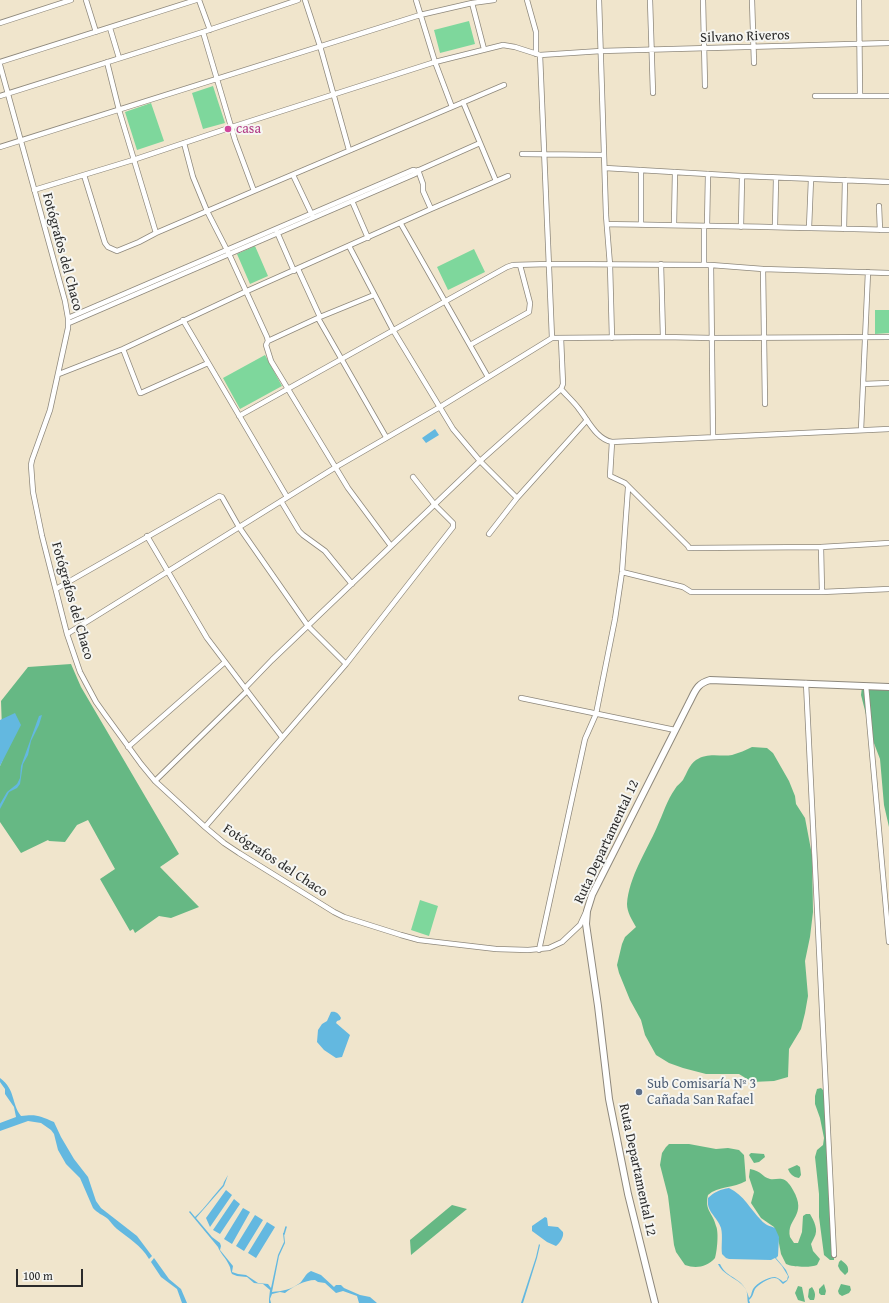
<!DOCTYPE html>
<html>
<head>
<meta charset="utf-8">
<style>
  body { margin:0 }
  #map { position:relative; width:889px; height:1303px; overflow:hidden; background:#f0e5cc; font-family:"Gentium Book Plus",serif }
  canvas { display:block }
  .scale { position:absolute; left:16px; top:1269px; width:67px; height:18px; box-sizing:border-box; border:2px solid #2b2b2b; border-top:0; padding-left:5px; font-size:12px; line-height:14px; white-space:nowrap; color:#2b2b2b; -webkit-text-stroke:3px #f6f6f2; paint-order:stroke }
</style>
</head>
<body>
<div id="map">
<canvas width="889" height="1303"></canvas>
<div class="scale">100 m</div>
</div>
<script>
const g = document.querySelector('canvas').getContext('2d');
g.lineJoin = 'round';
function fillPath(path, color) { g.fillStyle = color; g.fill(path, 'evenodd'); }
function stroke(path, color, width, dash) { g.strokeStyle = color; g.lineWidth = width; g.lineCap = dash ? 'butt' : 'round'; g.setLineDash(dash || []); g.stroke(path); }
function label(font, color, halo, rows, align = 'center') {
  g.font = font + ' "Gentium Book Plus",serif'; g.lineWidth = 4; g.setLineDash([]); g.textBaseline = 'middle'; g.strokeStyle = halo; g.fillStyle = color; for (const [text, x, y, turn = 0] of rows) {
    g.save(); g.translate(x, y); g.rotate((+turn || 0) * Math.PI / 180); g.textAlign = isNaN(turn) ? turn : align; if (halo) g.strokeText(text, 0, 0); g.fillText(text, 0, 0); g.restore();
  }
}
const green = new Path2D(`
  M469,21l6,23 -35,9 -6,-23z
  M213,86l12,37 -22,6 -11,-36z
  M151,103l13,38 -27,9 -12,-38z
  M255,246l13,30 -18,8 -13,-30z
  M474,249l11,23 -37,18 -11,-23z
  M875,310h14v23l-14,1z
  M265,355l17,31 -42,23 -17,-31z
  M420,900l18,6 -9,30 -18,-6z`);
const forest = new Path2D(`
  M71,664l10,23 98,167 -19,13 39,40 -28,11 -12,-2 -24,17 -2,-4 -3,2 -30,-52 15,-10 -27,-49 -11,5 -12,17 -16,-1 -1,-1 -27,13 -21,-31v-56l3,-7 -2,-58 27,-34z
  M889,685v142l-5,-22 -4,-46 -8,-21 -11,-43 1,-8z
  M752,747l15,1 6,5 16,28 6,15 1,8 9,14 7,37 1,57 -3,25 -5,24 3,35 -3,17 -4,16 -12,20 -1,28 -14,4 -22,1 -13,-8h-33l-23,-6 -14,-5 -13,-8 -11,-20 -4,-15 -11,-20 -11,-27 -2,-8 5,-21 3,-7 11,-10c-4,-7 -9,-15 -9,-23 2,-27 19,-52 30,-77 6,-13 10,-27 18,-38 2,-4 6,-6 8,-9 4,-7 6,-15 13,-20 12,-8 24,-3 36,-5 7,-2 14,-5 20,-8z
  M821,1088l5,5 9,142 -1,25h-4l-6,-5 -5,-38v-23l-4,-37 2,-7 6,-5 1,-7 -4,-20 -5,-14v-8l2,-7z
  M669,1144h20l27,5 12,-1 11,2 5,5 2,26c-12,7 -28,5 -38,14 -4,15 5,18 8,31 3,6 1,26 -1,32 -8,9 -19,11 -30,7l-9,-13 -2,-7 -6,-49 -8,-31 2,-12 4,-6z
  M751,1153l13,1 1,3 -6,5 -5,1 -5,-8z
  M797,1165l3,2 1,8 -2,3c-6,-1 -9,-4 -11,-9z
  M750,1169c12,2 12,8 20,10 4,1 8,-1 12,0 5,1 9,7 11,11 15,26 -7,28 -3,47l4,6h4l4,-11 1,-16 3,-2h4c4,7 9,16 4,24 -1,2 -2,4 -3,6l2,7 7,8 -3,6c-6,3 -25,2 -31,-1l-5,-10 -3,-16 -4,-11 -13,-9 -10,-15 3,-11 -5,-15z
  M452,1205l15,4 -56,46 -1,-15z
  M841,1260c5,4 8,6 7,12l-3,3 -5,-5 -2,-4 1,-4z
  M824,1284l2,7 -1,4h-4l-2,-2v-4z
  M841,1284l9,2 1,4 -2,3 -7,3 -3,-2 -1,-3z
  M798,1286l4,1 3,15 -7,-2 -3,-7z
  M812,1287c3,5 4,7 2,13h-4l-2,-3 1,-8z`);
const water = new Path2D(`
  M435,429l4,6 -13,8 -4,-5z
  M15,713l6,12 -21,41v-46z
  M42,715l-3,10 -8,16 -3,14 -5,9 -3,20 -3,4 -8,4 -9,17v-5l7,-12 10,-8 3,-6 1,-12 18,-50z
  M331,1012c5,-1 8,2 10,6l-1,2 -3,1 -1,2 14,12 -8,22 -6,1 -12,-8 -7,-8 1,-12 4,-6 5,-3z
  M0,1078c16,12 11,25 21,38 16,-2 19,0 33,6l7,15 13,22 14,18 8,24 5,7 36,28 15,20 -3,3c-8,-14 -21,-21 -32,-30 -4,-3 -6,-7 -9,-10 -5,-4 -11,-6 -15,-11l-13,-30 -14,-14 -8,-14 -4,-16 -3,-4 -10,-7 -13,-2 -28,10v-8l16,-6 -2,-10 -9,-13v-5l-5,-7z
  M228,1175l-4,11 -28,32 16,19 8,6 1,3 -1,4 13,16 -1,6 6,2 8,1 12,8 10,1 3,4 7,-33 6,-13 -1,-9h1l1,10 -6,13 -7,36c11,-1 18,-2 28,-9 4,-4 5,-9 11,-12l10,4 13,12 2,-2h5l3,3 16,7 10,2 7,6h-18l-2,-7 -14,-5 -7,2 -11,-10 -7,-1 -3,-2c-10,0 -23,7 -30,13l-5,-1 -8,2 -2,5 1,4h-2v-4l1,-9 -7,-6 -9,-1 -7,-6 -10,-1 -5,-2c-2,-3 -1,-6 -3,-9 -3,-7 -9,-12 -11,-18l-29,-35 1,-1 5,6c10,-9 18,-21 28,-32l1,-3z
  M729,1188c15,7 21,21 32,32 4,5 9,6 14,8l4,9 -1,19 -2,2 10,12 3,7 -2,4 -4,3c-2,-2 -3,-3 -5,-5 -6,-4 -19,5 -23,10 -2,4 -2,8 -6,11l1,3h-2c-1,-4 0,-9 -2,-13 -6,-12 -22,-13 -28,-26h2c7,16 24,12 29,34 3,-3 2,-5 4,-9 4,-6 15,-12 22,-12 4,1 6,3 8,5l4,-2 1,-4 -6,-10 -7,-8 -4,2 -42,-1 -3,-1 -4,-4c-1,-8 1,-18 -1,-26 -4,-12 -15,-16 -13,-30 6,-6 13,-9 21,-10z
  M226,1190l6,5 -22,32 -4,-9z
  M234,1199l6,5 -20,30 -7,-4z
  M243,1208l7,4 -18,32 -8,-5z
  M255,1215l8,5 -19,31 -8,-5z
  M545,1217l2,1 1,8 10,1 5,5c1,5 -3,11 -7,14l-9,-4 -15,-11v-5z
  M267,1222l8,5 -19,31 -8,-5z
  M539,1244l1,1 -3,13 -14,45h-2l15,-46z
  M154,1258l15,21 12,10 6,14h-5l-5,-14 -16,-12 -10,-15z`);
const stream = new Path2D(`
  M284,1234l2,-7`);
const minor = new Path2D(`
  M86,0l10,32
  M199,0l11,30
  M305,0l15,46 29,104
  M416,0l19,62 17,45
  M527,0l9,32v22
  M599,0l7,215 4,50 2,73
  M650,0l3,93
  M703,0l2,86
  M752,0l2,63
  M859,0l1,96
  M472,3l12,46
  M0,23l71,-23
  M110,28l9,30
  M203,32l32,108 19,51
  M540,55l12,283
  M0,62l196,-62
  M107,62l12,48 37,123
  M0,65l65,236 3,17v10l-18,82 -18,50 -1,5 2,27 9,44 25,98 13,38 16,30 10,14 35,48 14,17 50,46 19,16 15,10 95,59 10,5 57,18 18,5 77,9 32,1 21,-2 13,-6 18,-17 6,-13
  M0,96l203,-64 95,-32
  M815,96h74
  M463,102l33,79
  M184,143l9,34 14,34 22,43 38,83 1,4 -2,4 5,16 77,127 43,58
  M0,147l420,-132 52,-12 22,-3
  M522,154l82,1
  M605,168l137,8 147,6
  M418,170l5,14v7l8,18
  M641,170v55
  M84,175l21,68 3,4 9,4 22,-9 17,-9 98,-42 250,-106
  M293,175l19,40
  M34,190l99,-30 99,-33 203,-65 68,-17 12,2 25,8 61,-4 288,-8
  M352,201l16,37
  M879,206l1,24
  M401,224l87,153
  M607,224c94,2 188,3 282,6
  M674,225l1,-53
  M704,226v39
  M707,226l1,-52
  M775,226l1,-48
  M741,227l1,-51
  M809,228l2,-49
  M844,229l1,-49
  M277,232l17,39
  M349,246l44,84 60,99 27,32 37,37
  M661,264l2,73
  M711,265l2,172
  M298,269l22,48
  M763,269l2,135
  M68,318l345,-148 4,1
  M318,318l68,119
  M183,320l104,177
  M69,323l346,-149 2,-3 63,-28
  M268,341l52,-24 54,-22
  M470,345l59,-33 1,-9 -10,-38
  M123,349l17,44h1l67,-30
  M59,374l64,-25 124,-58 184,-82 77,-33
  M863,384l26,-1
  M561,389c6,7 13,13 18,20 9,11 17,30 33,33l277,-13
  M239,416l268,-149 6,-2 36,-1 162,1 52,4 126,4
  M861,430l7,-158
  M612,442l-2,34 15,7 63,63 1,2 132,-1 68,-4
  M281,501l18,30 4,4 22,16 27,33
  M489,534l28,-36 70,-78
  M147,536l60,102 75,99
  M821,547l1,45
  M622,572l61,15 8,5h131l67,-3
  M56,589l163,-93 3,1 17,30 69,99 38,38
  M67,634l269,-167 104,-60 112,-69 111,-1 50,1 176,-1
  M806,683l28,572
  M866,686l23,256
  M245,688l27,-28 208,-199 81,-72 2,-5 -2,-46
  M521,698l154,32
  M128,747l97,-85
  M155,781l92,-90
  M205,827l141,-163 107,-137v-4l-18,-18 -22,-28
  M539,950l46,-211 11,-25 19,-95 7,-47 6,-84`);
const major = new Path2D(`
  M655,1303l-27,-109 -19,-95 -11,-93 -12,-82 1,-13 5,-16 97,-192c6,-11 7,-19 21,-23l179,7`);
const markers = [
  [228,129,4,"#d1479c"],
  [639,1092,4,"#5c6f8a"]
];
const streetNames = [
  ["Silvano Riveros",745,37,-2],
  ["Fotógrafos del Chaco",62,252,75],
  ["Fotógrafos del Chaco",72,601,74],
  ["Ruta Departamental 12",607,842,-65],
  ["Fotógrafos del Chaco",275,861,33],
  ["Ruta Departamental 12",637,1170,78]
];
const hotelNames = [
  ["casa",236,129]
];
const serviceNames = [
  ["Sub Comisaría Nº 3",647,1084],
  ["Cañada San Rafael",647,1100]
];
fillPath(green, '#7ed79c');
fillPath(forest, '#66b884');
fillPath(water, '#63b8e0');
stroke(stream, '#63b8e0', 1.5);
stroke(minor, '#8e887c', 6);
stroke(major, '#8e887c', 8);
stroke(minor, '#fff', 4.5);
stroke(major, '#fff', 6);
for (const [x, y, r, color] of markers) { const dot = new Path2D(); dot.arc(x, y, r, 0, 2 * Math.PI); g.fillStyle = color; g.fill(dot); stroke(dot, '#f6f6f2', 1.5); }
label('14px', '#2b2b2b', '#f6f6f2', streetNames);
label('14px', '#b23c85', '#f6f6f2', hotelNames, 'left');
label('14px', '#4e5e75', '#f6f6f2', serviceNames, 'left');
</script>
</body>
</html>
